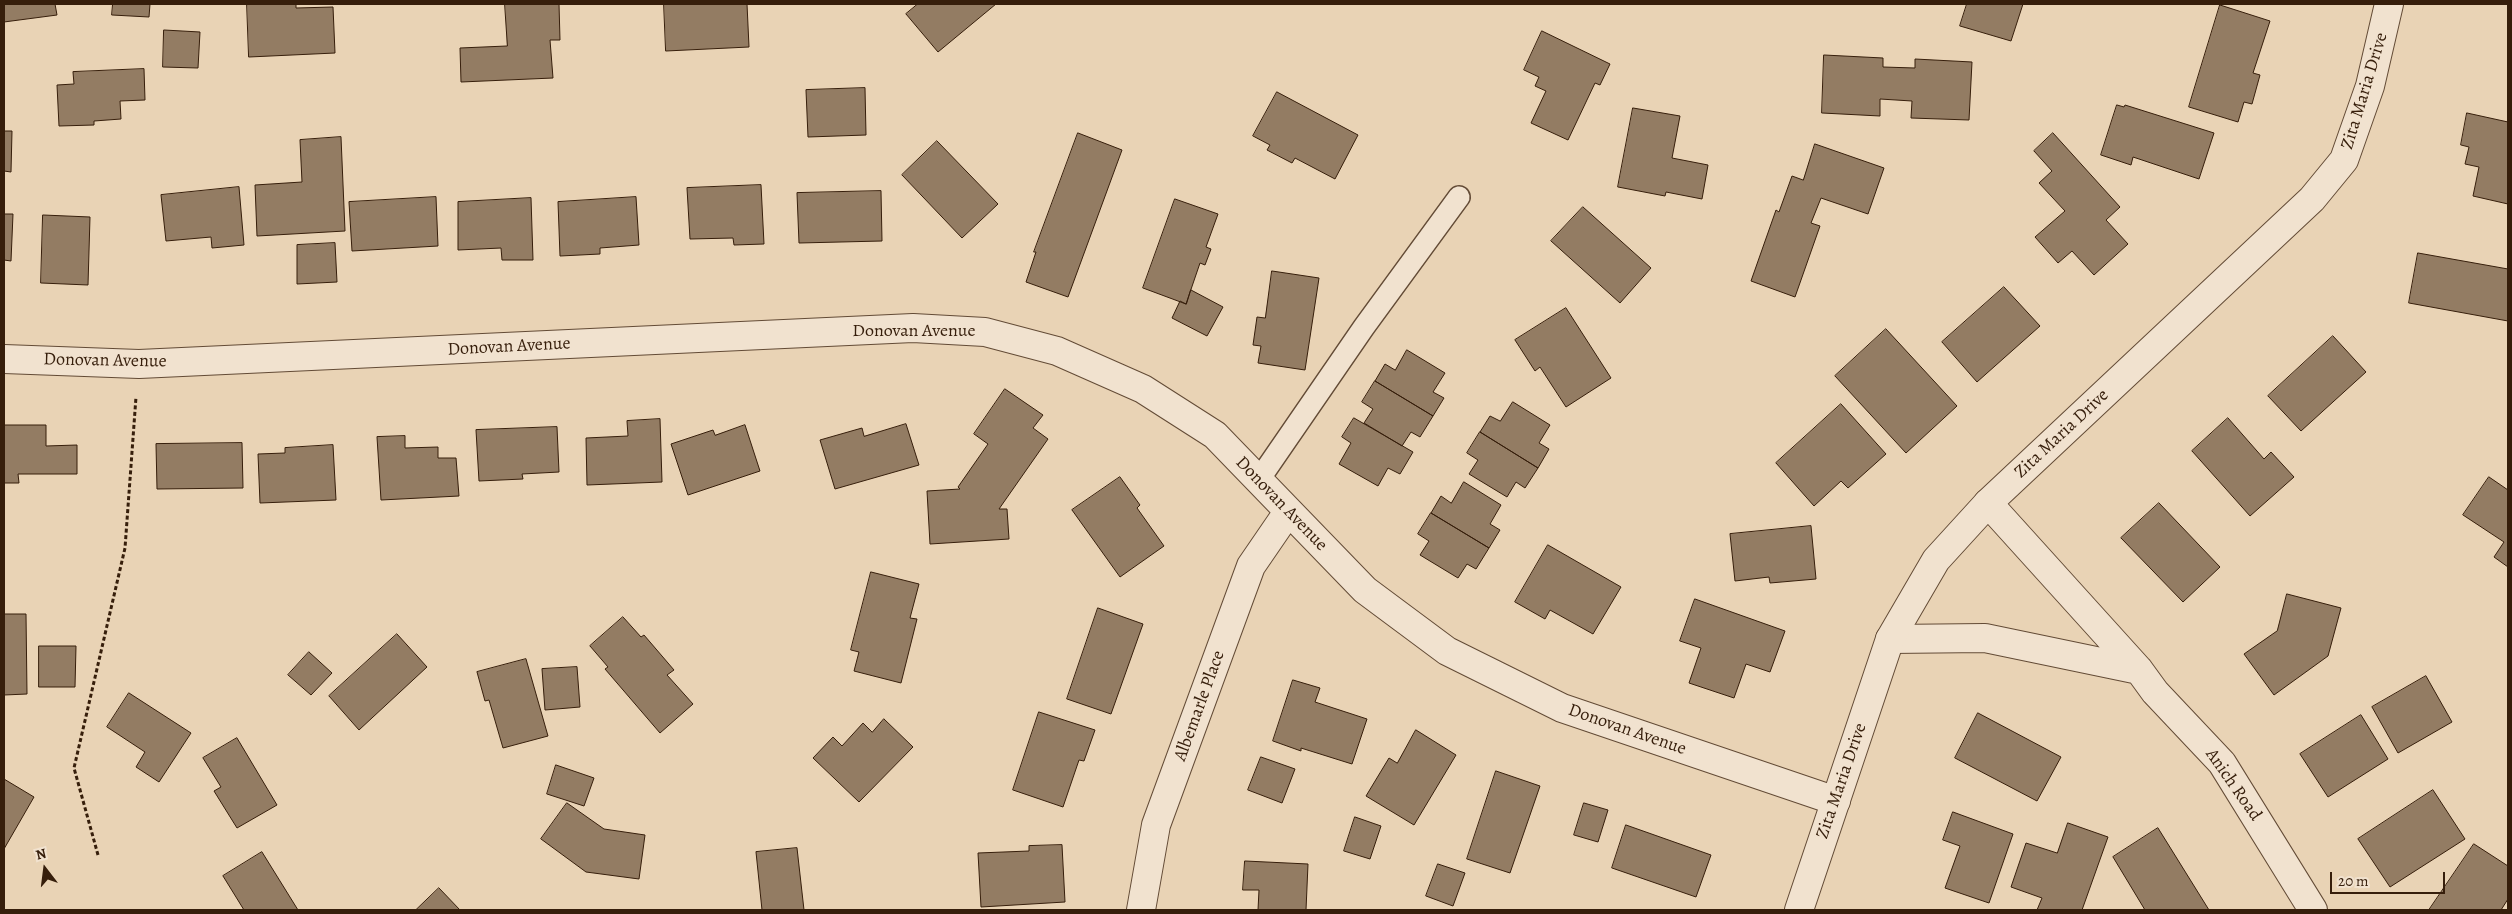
<!DOCTYPE html>
<html>
<head>
<meta charset="utf-8">
<style>
  body { margin:0 }
  #map { position:relative; width:2512px; height:914px; overflow:hidden; background:#e9d3b5; font-family:Alegreya,serif }
  canvas { display:block }
  .frame { position:absolute; inset:0; border:5px solid #361e0b; pointer-events:none }
  .north { position:absolute; left:20px; top:844px; width:50px; height:50px; -webkit-text-stroke:4px #f1e2cf; paint-order:stroke; rotate:345deg; font-size:14px; font-weight:700; line-height:20px; text-align:center; color:#361e0b }
  .north::after { content:''; display:block; margin:auto; width:18px; height:22px; background:#361e0b; clip-path:polygon(50% 0,100% 100%,50% 72%,0 100%) }
  .scale { position:absolute; left:2330px; top:872px; width:115px; height:22px; box-sizing:border-box; border:2px solid #361e0b; border-top:0; padding-left:6px; font-size:15px; line-height:18px; white-space:nowrap; color:#361e0b; -webkit-text-stroke:4px #f1e2cf; paint-order:stroke }
</style>
</head>
<body>
<div id="map">
<canvas width="2512" height="914"></canvas>
<div class="frame"></div>
<div class="north">N</div>
<div class="scale">20 m</div>
</div>
<script>
const g = document.querySelector('canvas').getContext('2d');
g.lineJoin = 'round';
function fillPath(path, color) { g.fillStyle = color; g.fill(path, 'evenodd'); }
function stroke(path, color, width, dash) { g.strokeStyle = color; g.lineWidth = width; g.lineCap = dash ? 'butt' : 'round'; g.setLineDash(dash || []); g.stroke(path); }
function label(font, color, halo, rows, align = 'center') {
  g.font = font + ' Alegreya,serif'; g.lineWidth = 4; g.setLineDash([]); g.textBaseline = 'middle'; g.strokeStyle = halo; g.fillStyle = color; for (const [text, x, y, turn = 0] of rows) {
    g.save(); g.translate(x, y); g.rotate((+turn || 0) * Math.PI / 180); g.textAlign = isNaN(turn) ? turn : align; if (halo) g.strokeText(text, 0, 0); g.fillText(text, 0, 0); g.restore();
  }
}
const building = new Path2D(`
  M4,4h51l2,11 -53,7z
  M113,4h37l-1,13 -37,-2z
  M247,4h49v4l37,-1 2,46 -86,4z
  M505,4h54l1,36h-10l3,38 -92,4 -1,-34 47,-2z
  M664,4h83l2,43 -83,4z
  M918,4h78l-58,48 -32,-38z
  M1967,4h56l-12,37 -51,-15z
  M2220,5l50,16 -17,52 7,2 -8,29 -8,-2 -6,20 -49,-15z
  M164,30l36,2 -2,36 -35,-1z
  M1542,31l68,33 -10,21 -5,-2 -27,57 -37,-17 15,-32 -11,-5 4,-9 -15,-7z
  M1824,55l59,3v9l32,1v-9l57,3 -3,58 -58,-2 1,-17 -32,-2v17l-58,-3z
  M144,69l1,31 -25,1 1,18 -27,2v4l-35,1 -2,-41 17,-1 -1,-12z
  M865,88l1,47 -58,2 -2,-47z
  M1277,92l81,43 -23,44 -40,-21 -3,5 -25,-13 3,-5 -17,-9z
  M2117,105l7,2 1,-2 89,28 -15,46 -66,-22 -2,8 -30,-10z
  M1633,108l47,8 -8,42 36,7 -6,34 -36,-7 -1,4 -47,-9z
  M2467,113l41,9v82l-35,-8 6,-29 -14,-3 4,-17 -8,-2z
  M4,131h8l-1,41 -7,-1z
  M1078,133l44,17 -54,147 -42,-15 10,-30h-2z
  M2053,133l67,74 -14,13 22,24 -34,31 -22,-24 -14,12 -23,-26 30,-26 -26,-28 13,-12 -18,-20z
  M341,137l4,94 -88,5 -2,-51 47,-3 -2,-42z
  M937,141l61,63 -36,34 -60,-63z
  M1815,144l69,24 -16,46 -47,-16 -10,25 9,3 -25,71 -44,-16 25,-71 3,2 13,-36 11,4z
  M761,185l3,59 -30,1 -1,-7 -43,1 -3,-51z
  M239,187l5,58 -32,3 -1,-11 -45,4 -5,-46z
  M881,191l1,50 -83,2 -2,-50z
  M436,197l2,49 -86,5 -3,-49z
  M636,197l3,48 -39,3v6l-40,2 -2,-54z
  M531,198l2,62h-31l-1,-12 -43,2v-48z
  M1175,199l43,15 -12,33 5,2 -6,16 -5,-2 -14,41 -43,-16z
  M1583,207l68,61 -31,35 -69,-62z
  M4,214h9l-2,47 -7,-1z
  M43,215l47,2 -2,68 -47,-2z
  M335,243l2,39 -40,2v-39z
  M2418,253l90,16v52l-99,-18z
  M1272,271l47,7 -14,92 -47,-7 3,-17 -8,-1 4,-28 8,1z
  M2004,287l36,39 -63,56 -35,-40z
  M1191,290l32,17 -16,29 -35,-18 8,-17 6,3z
  M1566,308l45,70 -45,29 -26,-40 -5,4 -20,-31z
  M1886,329l71,77 -51,47 -71,-77z
  M2333,336l33,36 -65,59 -33,-35z
  M1407,350l38,23 -12,19 11,6 -11,18 -58,-35 10,-17 10,6z
  M1375,381l58,35 -13,21 -9,-5 -9,14 -38,-23 9,-14 -11,-7z
  M1005,389l38,26 -10,13 15,11 -49,70h8l2,30 -79,5 -3,-53 33,-2 -2,-2 30,-43 -14,-10z
  M1513,402l37,23 -11,18 10,6 -11,19 -58,-36 10,-16 10,5z
  M1841,404l45,50 -38,34 -7,-7 -27,25 -38,-43z
  M1354,418l59,34 -13,22 -12,-6 -10,18 -39,-22 12,-21 -9,-6z
  M2228,418l36,41 7,-7 23,25 -44,39 -58,-65z
  M660,419l2,63 -75,3 -1,-47 42,-2 -1,-15z
  M906,424l13,41 -84,24 -15,-49 42,-12 2,8z
  M4,425h42v21l31,-1v29h-59l1,9h-15z
  M745,425l15,46 -72,24 -17,-51 42,-14 2,5z
  M557,427l2,45 -37,2 1,5 -44,2 -3,-51z
  M1480,432l58,36 -13,20 -9,-6 -9,15 -38,-23 9,-14 -11,-7z
  M405,436v12l33,-1v11h18l3,38 -78,4 -4,-63z
  M242,443l1,45 -86,1 -1,-45z
  M333,445l3,55 -76,3 -2,-49 27,-1v-5z
  M1120,477l20,28 -3,3 27,38 -44,31 -48,-67z
  M2489,477l19,13v77l-14,-10 10,-15 -41,-27z
  M1464,482l37,23 -11,19 10,6 -11,18 -58,-35 10,-17 10,7z
  M2159,503l61,64 -37,35 -62,-64z
  M1431,513l58,35 -13,21 -9,-5 -9,14 -38,-23 9,-14 -11,-7z
  M1811,526l5,53 -46,4 -1,-6 -34,4 -5,-47z
  M1548,545l73,42 -28,47 -43,-24 -5,9 -30,-17z
  M871,572l48,12 -9,34 7,1 -16,64 -47,-12 5,-19 -8,-2z
  M2287,594l54,14 -13,48 -54,39 -30,-41 33,-23z
  M1695,599l90,32 -15,41 -24,-8 -12,34 -45,-15 12,-35 -21,-7z
  M1098,608l45,16 -32,90 -44,-15z
  M4,614h22l1,80 -23,1z
  M623,617l18,20 3,-2 30,35 -7,5 26,29 -33,29 -55,-64 3,-2 -18,-21z
  M397,634l30,33 -68,63 -30,-34z
  M39,646h37l-1,41h-36z
  M309,652l23,21 -21,22 -23,-20z
  M526,659l22,77 -45,12 -14,-48 -4,1 -8,-29z
  M577,667l3,40 -35,3 -3,-41z
  M2426,676l26,46 -54,31 -26,-46z
  M1293,680l27,8 -5,14 52,17 -15,45 -51,-16v3l-28,-10z
  M129,693l62,40 -32,49 -23,-15 9,-15 -38,-25z
  M1039,712l56,18 -11,31 -5,-1 -16,47 -50,-17z
  M1978,713l83,44 -24,44 -82,-43z
  M2361,715l27,44 -60,38 -28,-43z
  M884,719l29,28 -54,55 -46,-44 20,-21 9,9 21,-23 9,9z
  M1416,730l40,25 -42,70 -48,-29 23,-38 8,5z
  M237,738l40,67 -40,23 -23,-37 7,-4 -18,-29z
  M1261,757l34,12 -13,34 -34,-13z
  M556,765l38,13 -10,28 -37,-12z
  M1496,771l44,15 -30,87 -43,-14z
  M4,779l30,18 -30,52z
  M2433,790l32,49 -75,48 -32,-48z
  M567,803l37,26 41,6 -6,44 -53,-7 -45,-33z
  M1584,803l24,7 -10,32 -24,-7z
  M1953,812l60,22 -24,69 -44,-15 15,-42 -17,-6z
  M1355,817l26,9 -11,33 -26,-8z
  M2068,823l40,14 -26,73h-45l5,-12 -31,-11 15,-44 31,10z
  M1626,825l85,30 -15,42 -84,-29z
  M2158,828l51,82h-64l-32,-53z
  M2474,844l34,22v33l-7,11h-72z
  M1062,845l3,57 -84,5 -3,-54 51,-2v-5z
  M797,848l7,62h-42l-6,-58z
  M262,852l36,58h-54l-21,-34z
  M1245,861l63,3 -2,46h-48l1,-20h-16z
  M1438,864l27,9 -12,33 -27,-10z
  M439,888l21,22h-44z`);
const path = new Path2D(`
  M98,855l-24,-87 51,-220 11,-151`);
const service = new Path2D(`
  M1258,481l106,-154 95,-130`);
const minor = new Path2D(`
  M4,359l135,5 774,-36 72,4 72,19 86,38 72,46 150,155 82,61 115,57 274,93
  M1988,503l151,167 16,22 67,71 91,147
  M1890,639l95,-1 154,32
  M1141,910l15,-85 95,-259 37,-54`);
const tertiary = new Path2D(`
  M1799,910l91,-271 46,-79 52,-57 324,-304 32,-39 26,-74 19,-82`);
const streetNames = [
  ["Zita Maria Drive",2365,91,-73],
  ["Donovan Avenue",914,332],
  ["Donovan Avenue",509,347,-3],
  ["Donovan Avenue",105,361,1],
  ["Zita Maria Drive",2062,434,-43],
  ["Donovan Avenue",1281,504,46],
  ["Albemarle Place",1200,706,-70],
  ["Donovan Avenue",1627,730,19],
  ["Zita Maria Drive",1842,781,-71],
  ["Anich Road",2233,785,55]
];
fillPath(building, '#937c63');
stroke(building, '#361e0b', 1);
stroke(service, '#634b36', 24);
stroke(minor, '#634b36', 30);
stroke(tertiary, '#634b36', 30);
stroke(path, '#361e0b', 3, [4, 2.5]);
stroke(service, '#f1e2cf', 21);
stroke(minor, '#f1e2cf', 28);
stroke(tertiary, '#f1e2cf', 28);
label('18px', '#361e0b', '#f1e2cf', streetNames);
</script>
</body>
</html>
